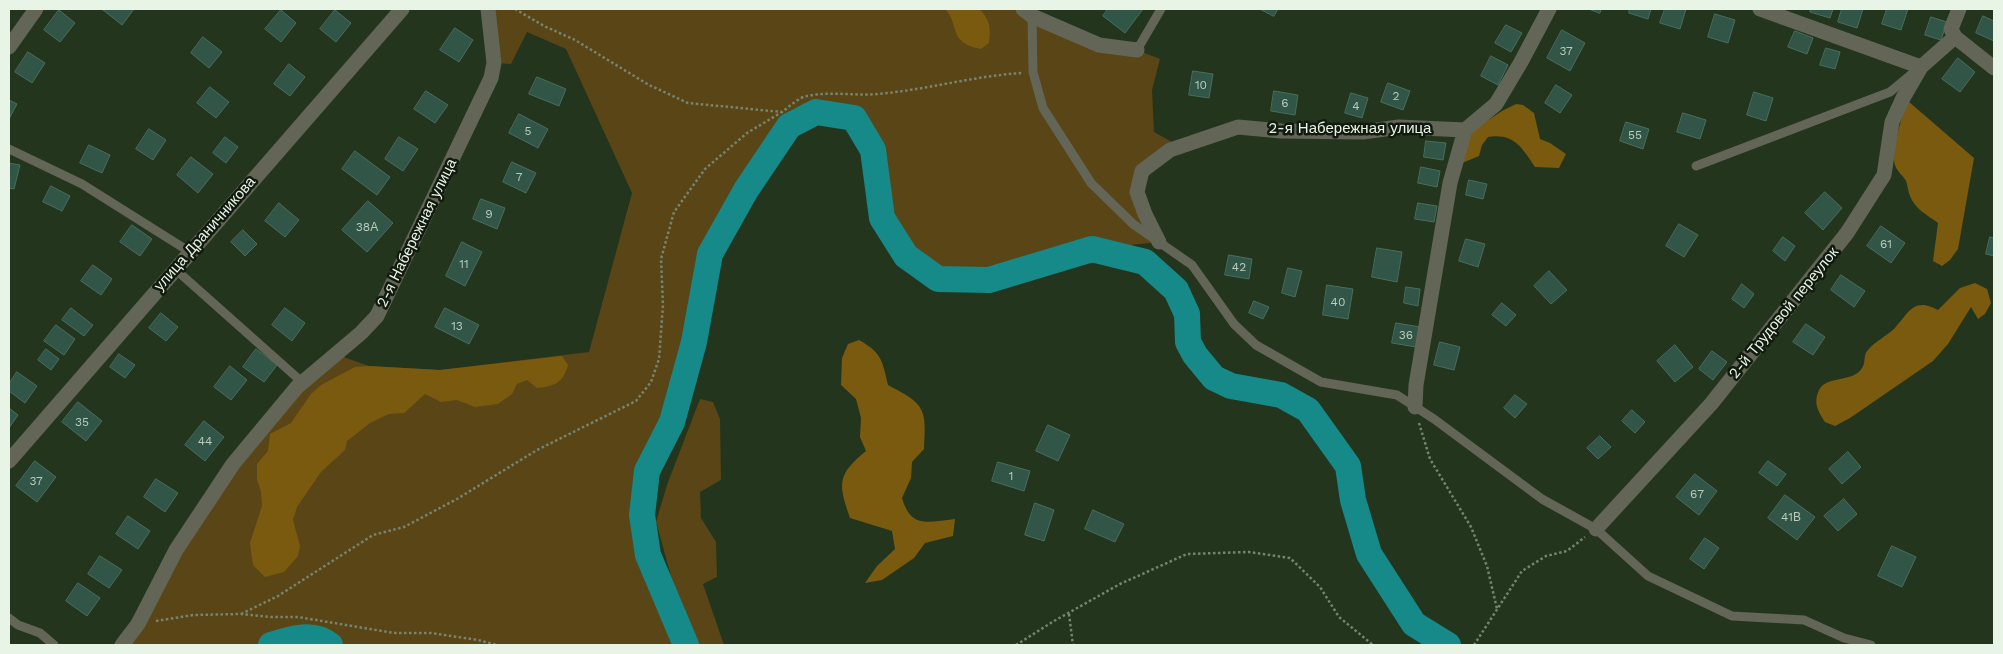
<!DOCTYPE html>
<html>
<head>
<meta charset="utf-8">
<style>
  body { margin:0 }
  #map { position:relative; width:2003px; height:654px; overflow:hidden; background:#23351d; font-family:"Work Sans",sans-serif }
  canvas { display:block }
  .frame { position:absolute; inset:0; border:10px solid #e8f4e5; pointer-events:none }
</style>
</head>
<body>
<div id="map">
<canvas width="2003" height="654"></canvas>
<div class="frame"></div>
</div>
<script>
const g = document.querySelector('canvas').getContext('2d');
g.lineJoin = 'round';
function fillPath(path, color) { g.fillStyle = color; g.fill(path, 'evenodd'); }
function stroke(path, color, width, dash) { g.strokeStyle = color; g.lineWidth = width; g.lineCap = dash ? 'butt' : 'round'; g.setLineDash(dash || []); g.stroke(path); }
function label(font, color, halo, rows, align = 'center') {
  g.font = font + ' "Work Sans",sans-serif'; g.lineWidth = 5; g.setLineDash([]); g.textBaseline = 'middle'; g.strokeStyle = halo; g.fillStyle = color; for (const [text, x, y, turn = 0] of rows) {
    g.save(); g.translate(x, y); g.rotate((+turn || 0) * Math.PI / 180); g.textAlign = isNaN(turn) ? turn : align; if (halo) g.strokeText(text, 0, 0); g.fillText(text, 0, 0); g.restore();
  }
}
const green = new Path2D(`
  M488,9h535l9,7 105,34 23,9 -8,31 2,42 18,10 -35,50 22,50 -67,7 -103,31 -51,-1 -32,-23 -24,-38 -2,-31 -14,-50 -12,-19 -38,-6 -27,14 -43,64 -36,64 -16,88 -22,80 -25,49 -5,44 6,40 38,90h-356c-17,-14 -39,-6 -59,0h-144l106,-181 102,-110 34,12 71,4 149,-18 43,-159 -66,-144 -39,-17 -16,32 -17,-1z
  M700,399l13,3 7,17 1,61 -21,12 1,26 15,24 1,35 -14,7 21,61h-27l-24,-62 -17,-61 11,-37z`);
const forest = new Path2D(`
  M945,9h34c11,10 12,19 10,34l-8,6c-34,-6 -21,-25 -36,-40z
  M1908,101l66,57 -16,91 -8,11 -8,6 -9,-5 5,-38c-11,-8 -23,-14 -28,-27 -2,-4 -2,-10 -4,-15 -3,-6 -9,-9 -11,-16 -4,-12 7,-52 13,-64z
  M1516,104l7,1 11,8 6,26 10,4 16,11 -7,14 -24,-1c-13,-20 -22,-34 -47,-30l-6,8 -3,11 -17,7 10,-32 30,-20z
  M1975,283l12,6 4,14 -6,11 -7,5 -7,-12 -23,37 -15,17 -83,57 -15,8 -10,-4c-7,-11 -12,-19 -6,-32 8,-15 34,-7 43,-22 4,-5 1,-14 6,-18 7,-9 19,-14 27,-22 14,-16 19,-31 43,-18l22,-22z
  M859,340c23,13 23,20 29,45 36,19 39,22 36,64l-12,13 -1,16 -9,20c9,31 26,24 53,21l-2,17 -28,7 -11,15 -32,22 -17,3 12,-17 18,-17 -3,-18 -42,-13c-12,-35 -13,-43 16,-67l-6,-14 1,-19 -5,-19 -15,-14 1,-27 6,-14z
  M562,356l6,9c-5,18 -13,21 -31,23l-10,-8 -10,4 -5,10 -14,10 -23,3 -18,-7 -16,2 -16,-8 -21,19 -15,1 -19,9 -23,18 -2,9 -24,22 -24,35 -4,13 7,26 -2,10 -14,16 -19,5 -12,-12 -3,-22 12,-37 -1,-14 -4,-13v-15l11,-13 2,-17 21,-11 20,-29 10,-9 34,-18 14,-1 71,4z`);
const river = new Path2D(`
  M271,645c19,-6 42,-14 59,0
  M686,645l-38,-90 -6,-40 5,-44 25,-49 22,-80 16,-88 36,-64 43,-64 27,-14 38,6 19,32 9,68 24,38 32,23 51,1 103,-31 53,13 31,28 11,24 1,28 7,13 19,23 17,8 50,9 27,15 40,56 5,34 16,54 45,70 34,21`);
const building = new Path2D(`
  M104,9h30l-12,16 -19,-15z
  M1108,9h35l-18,24 -22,-17z
  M1260,9h18l-4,7z
  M1589,9h12l-1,4z
  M1630,9h21l-3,10 -19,-6z
  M1665,9h21l-6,20 -20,-6z
  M1811,9h22l-3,9 -20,-6z
  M1842,9h21l-6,19 -19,-6z
  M1887,9h21l-7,21 -19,-6z
  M59,10l16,13 -15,19 -16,-12z
  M281,10l15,13 -15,19 -16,-13z
  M335,10l16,13 -15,19 -16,-13z
  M1715,14l20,6 -7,23 -20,-6z
  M1983,16l11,5v20l-18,-8z
  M1931,17l16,5 -6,18 -16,-5z
  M1506,25l16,8 -11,19 -16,-9z
  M455,28l18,12 -14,22 -19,-12z
  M1562,30l23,13 -15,28 -23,-13z
  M1795,31l18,7 -6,16 -19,-7z
  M203,37l19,15 -13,16 -18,-15z
  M1826,48l14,4 -5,17 -15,-4z
  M28,52l17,11 -13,20 -17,-11z
  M1491,56l17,9 -10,20 -17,-9z
  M1958,58l17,14 -15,20 -18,-13z
  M289,64l16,13 -15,19 -16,-12z
  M1193,71l20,3 -4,24 -20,-3z
  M537,77l29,12 -7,17 -30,-12z
  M1388,83l22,8 -7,19 -22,-8z
  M1556,85l16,10 -12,18 -15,-10z
  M210,87l19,15 -13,16 -19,-15z
  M426,91l22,14 -13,18 -21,-14z
  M1274,91l24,4 -3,20 -24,-4z
  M1754,92l19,6 -7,23 -19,-6z
  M1351,93l17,5 -6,20 -17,-5z
  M9,100l8,4 -8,15z
  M1683,113l23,7 -6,19 -23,-7z
  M519,114l29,15 -10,19 -29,-15z
  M1626,122l23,7 -6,20 -23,-8z
  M149,129l17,11 -13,20 -17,-11z
  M225,137l13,10 -12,16 -13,-10z
  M399,137l19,12 -15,22 -18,-12z
  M1426,141l20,2 -3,17 -19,-3z
  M89,145l21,10 -8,18 -22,-10z
  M355,151l35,26 -13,18 -35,-26z
  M191,157l22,17 -15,19 -21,-18z
  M512,162l24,11 -10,20 -23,-11z
  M9,163l11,2 -6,24 -5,-1z
  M1421,167l19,4 -3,16 -19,-4z
  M1469,180l18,4 -4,15 -17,-4z
  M51,186l19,10 -8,15 -19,-9z
  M1825,192l17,16 -19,22 -18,-17z
  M481,199l24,9 -8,21 -24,-10z
  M368,201l25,22 -26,29 -25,-22z
  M279,203l20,17 -14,17 -20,-16z
  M1418,203l19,3 -3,16 -19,-3z
  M1679,224l19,11 -14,22 -18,-11z
  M132,225l20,14 -12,17 -20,-14z
  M1881,226l24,17 -14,20 -24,-17z
  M243,230l14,14 -12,12 -14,-14z
  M1783,237l12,9 -10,15 -12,-10z
  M1990,237l4,1v18l-8,-2z
  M1466,239l19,5 -7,23 -19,-6z
  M462,242l20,10 -17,34 -19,-10z
  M1377,248l25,4 -5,30 -25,-5z
  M1229,255l23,4 -3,20 -24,-4z
  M93,265l19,14 -11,16 -20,-14z
  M1288,268l14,3 -7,26 -13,-4z
  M1549,271l18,19 -16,14 -17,-18z
  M1841,275l24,16 -11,16 -23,-17z
  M1742,284l12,10 -10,14 -12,-9z
  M1327,285l26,4 -5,30 -25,-4z
  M1406,287l14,2 -2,17 -14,-3z
  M1254,301l15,6 -6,12 -14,-6z
  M1502,303l14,12 -10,11 -14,-11z
  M71,308l22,17 -9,11 -22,-16z
  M285,308l20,15 -13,18 -20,-16z
  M445,308l34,17 -10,19 -34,-17z
  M161,313l17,14 -12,14 -17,-13z
  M1396,323l24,4 -4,20 -24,-4z
  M1806,324l19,13 -12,18 -20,-13z
  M56,325l19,14 -11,16 -20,-14z
  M1440,342l20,5 -6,23 -20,-5z
  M1675,345l18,22 -18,15 -18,-21z
  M46,349l13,10 -8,11 -13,-10z
  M256,349l21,16 -13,17 -21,-15z
  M1712,351l15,11 -14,18 -14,-11z
  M119,354l16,11 -10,13 -15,-11z
  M230,366l17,14 -16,20 -17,-13z
  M17,372l20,14 -12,17 -16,-12v-7z
  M1515,395l12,9 -12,14 -11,-10z
  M78,402l24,19 -16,20 -24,-19z
  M9,408l9,7 -9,13z
  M1632,410l13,12 -10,11 -13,-12z
  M204,421l20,16 -19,24 -20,-16z
  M1048,425l22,10 -12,26 -22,-10z
  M1600,436l11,11 -13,12 -11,-11z
  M1848,452l13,15 -19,17 -13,-15z
  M35,461l21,16 -19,25 -21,-16z
  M1768,461l18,13 -9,12 -18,-13z
  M998,462l32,9 -6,20 -32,-10z
  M1695,474l22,17 -18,24 -23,-18z
  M156,479l22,14 -13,19 -21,-15z
  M1785,495l30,22 -18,23 -29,-22z
  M1844,499l13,15 -19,17 -14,-15z
  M1035,503l19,7 -10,31 -19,-6z
  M1093,510l31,14 -9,18 -30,-13z
  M128,516l22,15 -12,18 -22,-15z
  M1705,538l14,10 -15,21 -14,-10z
  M1892,546l24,11 -14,30 -24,-11z
  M100,556l22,14 -13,18 -21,-14z
  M78,583l22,15 -13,18 -21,-15z`);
const path = new Path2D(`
  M515,9l29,17 31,14 74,45 39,18 94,9c7,-5 17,-15 25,-16 24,-5 46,0 70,-2 49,-4 96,-18 145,-21
  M1419,423l11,36 41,68 16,39 10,43
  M241,614l37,-18 95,-61 31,-8 53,-28 80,-49 99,-49 15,-19 8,-23 4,-54 -2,-46 13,-47 31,-43 42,-36 35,-21
  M1069,614l4,31
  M156,621l37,-6 48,-1 29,3h28l96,16h37l47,7 19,5
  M1016,645l38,-24 66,-37 67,-30 62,-2 41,6 30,29 19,30 34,28
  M1474,645l48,-74 24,-15 21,-5 18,-14`);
const lane = new Path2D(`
  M1032,16l1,56 10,36 48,75 42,41 59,41 42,59 22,21 65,37 76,13 37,24 108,80 54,30 52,47 84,40 72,4 40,18 27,7
  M1137,50l24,-41
  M9,149l73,35 108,68
  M1696,166l194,-74 23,-19
  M175,269l127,113
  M9,618l9,7 22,8 14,12`);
const street = new Path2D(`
  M1023,9l9,7 67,29 38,5
  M1760,9l161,58 34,-30 39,31
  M1955,37l-4,-8 8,-20
  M9,47l27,-38
  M1159,242l-14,-28 -8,-22 5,-21 28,-21 68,-23 43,4 82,1 36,-5 66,3
  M1415,407l1,-22 34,-202 15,-53 31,-26 25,-42 28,-53
  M9,461l393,-452
  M1596,529l115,-125 136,-171 37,-58 8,-53 11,-24 18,-31
  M122,645l16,-21 38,-74 57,-86 64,-77 64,-54 16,-17 114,-238 3,-15 -6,-54`);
const numberNames = [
  ["37",1566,51],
  ["10",1201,85],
  ["2",1396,96],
  ["6",1285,103],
  ["4",1356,106],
  ["5",528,131],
  ["55",1635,135],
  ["7",519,177],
  ["9",489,214],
  ["38А",367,227],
  ["61",1886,244],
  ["11",464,264],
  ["42",1239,267],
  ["40",1338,302],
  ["13",457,326],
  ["36",1406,335],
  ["35",82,422],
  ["44",205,441],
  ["1",1011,476],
  ["37",36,481],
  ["67",1697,494],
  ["41В",1791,517]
];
const streetNames = [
  ["2-я Набережная улица",1350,129],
  ["2-я Набережная улица",417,233,-64],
  ["улица Драничникова",205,234,-49],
  ["2-й Трудовой переулок",1784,313,-51]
];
fillPath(green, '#5a4516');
fillPath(forest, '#795a0f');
stroke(river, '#158a89', 26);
fillPath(building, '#315546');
stroke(building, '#496e5e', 1);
stroke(path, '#768571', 2.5, [2.5, 2.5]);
stroke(lane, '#636557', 9);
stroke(street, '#636557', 15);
label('12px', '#baccbd', null, numberNames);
label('15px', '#e8f4e5', '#121a10', streetNames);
</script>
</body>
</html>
